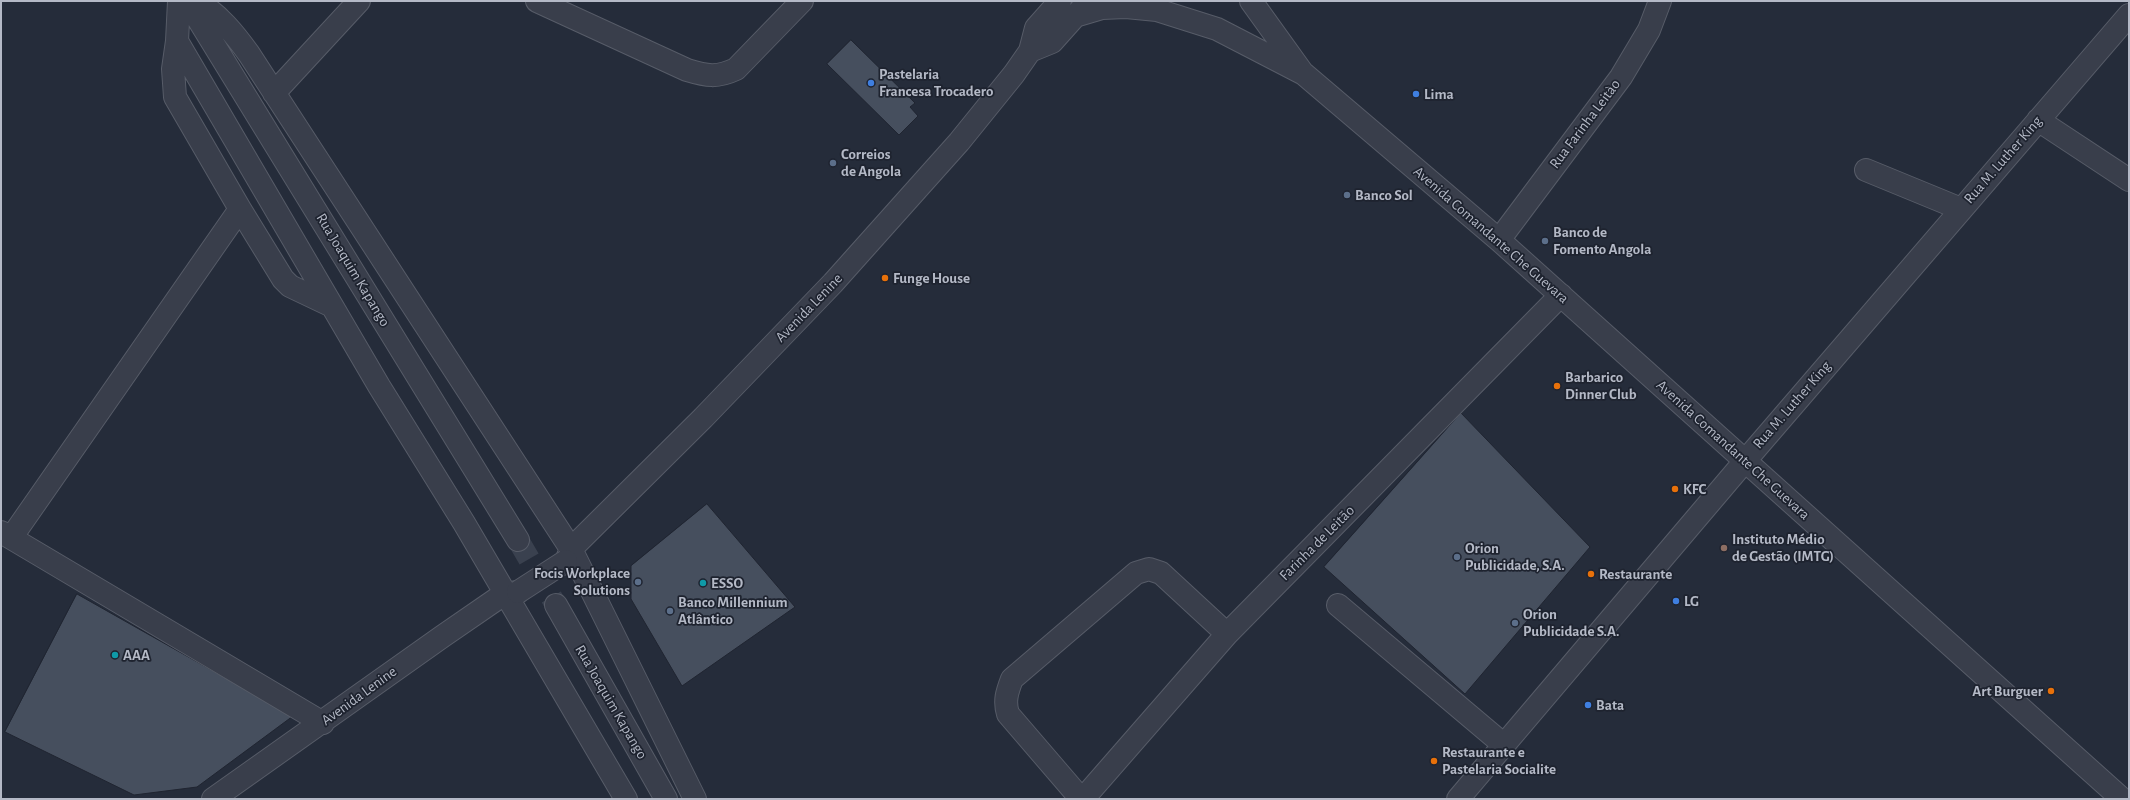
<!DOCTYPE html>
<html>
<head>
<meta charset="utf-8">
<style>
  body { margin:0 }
  #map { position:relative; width:2130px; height:800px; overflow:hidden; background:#252c3a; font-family:"Alegreya Sans",sans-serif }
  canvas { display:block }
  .frame { position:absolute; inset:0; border:2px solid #b4b9c6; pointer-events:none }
</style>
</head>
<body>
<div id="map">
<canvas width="2130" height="800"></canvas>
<div class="frame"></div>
</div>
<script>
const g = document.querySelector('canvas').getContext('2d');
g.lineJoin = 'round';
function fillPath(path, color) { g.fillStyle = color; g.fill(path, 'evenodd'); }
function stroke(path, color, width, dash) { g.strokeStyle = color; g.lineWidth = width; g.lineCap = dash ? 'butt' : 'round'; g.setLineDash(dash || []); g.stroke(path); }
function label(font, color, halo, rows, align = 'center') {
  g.font = font + ' "Alegreya Sans",sans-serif'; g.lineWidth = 3.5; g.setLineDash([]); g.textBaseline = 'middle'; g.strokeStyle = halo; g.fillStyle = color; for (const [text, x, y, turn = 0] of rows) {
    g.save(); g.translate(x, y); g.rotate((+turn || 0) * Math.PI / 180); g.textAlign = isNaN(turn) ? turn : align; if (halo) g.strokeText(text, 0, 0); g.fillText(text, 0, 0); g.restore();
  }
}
const building = new Path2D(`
  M851,40l64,63 -5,4 8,9 -19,19 -72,-71z
  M1461,413l129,134 -125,147 -141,-127z
  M707,504l88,103 -113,79 -51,-87v-33z
  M77,594l216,122 -96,71 -63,8 -129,-63z`);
const minorTunnel = new Path2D(`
  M518,540l38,65`);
const minor = new Path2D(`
  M179,1l-2,40 -4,28 2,28 65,112 43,70 7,7 42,20
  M187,1l331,539
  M197,1c22,14 37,32 52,53l322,495 124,250
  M537,1l150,69c20,6 30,8 49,-1l66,-68
  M1251,1l51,71
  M1075,16l27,-8 24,-1 31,3 60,19 87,45 195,166 623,559
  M177,41l202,345 85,137 162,276
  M1030,51l22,-9 33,-37
  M274,93l85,-92
  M2038,120l91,60
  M1866,170l95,39
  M1499,240l122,-163 28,-47 11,-29
  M1,532l322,191
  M11,538l229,-329
  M566,561l5,-12 132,-131 130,-135 126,-141 55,-68 16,-23 6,-23 24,-27
  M556,605l110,194
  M1338,605l166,140
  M213,799l230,-163 61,-42 14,-2
  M1081,799l-73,-85c-4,-13 -1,-22 4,-35l124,-106 13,-4 12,4 66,61
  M1083,799l144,-165 334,-339
  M1458,799l287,-338 384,-446`);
const minorBridge = new Path2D(`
  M518,592l48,-31`);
const markers = [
  [871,83,4,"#3f7fe0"],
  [1416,94,4,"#3f7fe0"],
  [833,163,4,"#5c6f8a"],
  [1347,195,4,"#5c6f8a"],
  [1545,241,4,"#5c6f8a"],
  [885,278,4,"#e8710a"],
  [1557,386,4,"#e8710a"],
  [1675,489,4,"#e8710a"],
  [1724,548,4,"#8d6e63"],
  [1457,557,4,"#5c6f8a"],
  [1591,574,4,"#e8710a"],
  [638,582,4,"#5c6f8a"],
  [703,583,4,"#0f9aa8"],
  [1676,601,4,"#3f7fe0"],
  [670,611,4,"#5c6f8a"],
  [1515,623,4,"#5c6f8a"],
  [115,655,4,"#0f9aa8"],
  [2051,691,4,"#e8710a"],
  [1588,705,4,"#3f7fe0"],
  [1434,761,4,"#e8710a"]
];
const poiNames = [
  ["Pastelaria",879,74],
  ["Francesa Trocadero",879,91],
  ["Lima",1424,94],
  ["Correios",841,154],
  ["de Angola",841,171],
  ["Banco Sol",1355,195],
  ["Banco de",1553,232],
  ["Fomento Angola",1553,249],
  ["Funge House",893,278],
  ["Barbarico",1565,377],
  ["Dinner Club",1565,394],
  ["KFC",1683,489],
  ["Instituto Médio",1732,539],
  ["de Gestão (IMTG)",1732,556],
  ["Orion",1465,548],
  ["Publicidade, S.A.",1465,565],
  ["Focis Workplace",630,573,"right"],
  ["Solutions",630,590,"right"],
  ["Restaurante",1599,574],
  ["ESSO",711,583],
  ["LG",1684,601],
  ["Banco Millennium",678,602],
  ["Atlântico",678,619],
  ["Orion",1523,614],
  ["Publicidade S.A.",1523,631],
  ["AAA",123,655],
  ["Art Burguer",2043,691,"right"],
  ["Bata",1596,705],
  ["Restaurante e",1442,752],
  ["Pastelaria Socialite",1442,769]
];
const streetNames = [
  ["Rua Farinha Leitào",1585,124,-53],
  ["Rua M. Luther King",2003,160,-49],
  ["Avenida Comandante Che Guevara",1491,235,41],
  ["Rua Joaquim Kapango",353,270,59],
  ["Avenida Lenine",809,308,-46],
  ["Rua M. Luther King",1792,405,-49],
  ["Avenida Comandante Che Guevara",1733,450,42],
  ["Farinha de Leitão",1317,543,-45],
  ["Avenida Lenine",359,696,-36],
  ["Rua Joaquim Kapango",611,702,60]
];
fillPath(building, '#464f5e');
stroke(building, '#202531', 1);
stroke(minorTunnel, '#3a414f', 22, [22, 11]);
stroke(minor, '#575c68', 24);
stroke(minor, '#393e4b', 22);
stroke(minorBridge, '#575c68', 24, []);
stroke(minorBridge, '#393e4b', 22);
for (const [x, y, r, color] of markers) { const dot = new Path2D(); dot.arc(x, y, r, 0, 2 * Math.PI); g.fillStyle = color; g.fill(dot); stroke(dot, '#1e232f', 1.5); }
label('bold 15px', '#b4b9c6', '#1e232f', poiNames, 'left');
label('15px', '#b4b9c6', '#1e232f', streetNames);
</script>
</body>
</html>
